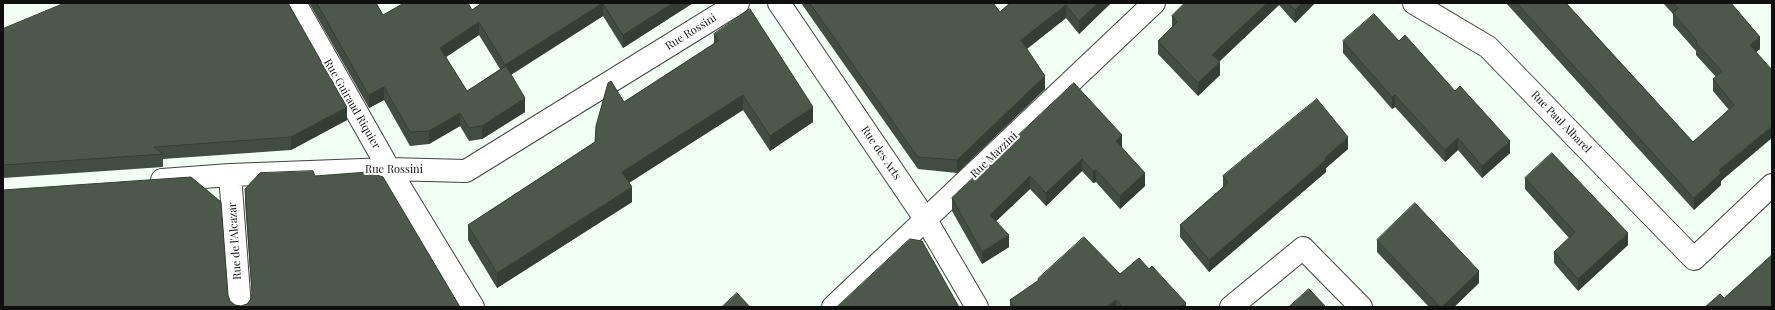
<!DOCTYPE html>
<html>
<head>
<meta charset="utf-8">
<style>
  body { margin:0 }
  #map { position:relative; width:1775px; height:310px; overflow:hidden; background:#f1fff5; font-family:"Playfair Display",serif }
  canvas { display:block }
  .frame { position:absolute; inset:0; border:4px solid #0f0f0f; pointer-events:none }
</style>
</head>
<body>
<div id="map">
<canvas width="1775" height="310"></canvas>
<div class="frame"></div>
</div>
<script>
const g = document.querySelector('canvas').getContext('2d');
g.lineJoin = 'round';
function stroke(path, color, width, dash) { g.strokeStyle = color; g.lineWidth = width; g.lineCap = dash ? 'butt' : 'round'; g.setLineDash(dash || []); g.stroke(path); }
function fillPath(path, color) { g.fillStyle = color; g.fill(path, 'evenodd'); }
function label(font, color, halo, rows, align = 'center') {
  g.font = font + ' "Playfair Display",serif'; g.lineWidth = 4; g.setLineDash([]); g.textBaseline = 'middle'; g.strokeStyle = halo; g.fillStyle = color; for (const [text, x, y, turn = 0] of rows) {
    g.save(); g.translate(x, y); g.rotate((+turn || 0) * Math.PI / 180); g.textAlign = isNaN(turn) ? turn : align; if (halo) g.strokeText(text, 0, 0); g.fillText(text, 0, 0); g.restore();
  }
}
const street = new Path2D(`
  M295,3l94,166 84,138
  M779,3l147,217 51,87
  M1414,3l74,44 206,212 78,-74
  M230,175l10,132
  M162,180l68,-5 159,-6 77,2 272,-168
  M833,307l321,-304
  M1231,307l72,-59 58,59`);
const wall = new Path2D(`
  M309,3h67l7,12 89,-5 10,-7h211l-70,45 -20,-32 -92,59 14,37 -43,27 -13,2 -9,-15 -31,18 -19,2 -26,-46 -15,8zM479,35l21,34 -33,22 -21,-34z
  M801,3h192l7,9 10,-9h101l-32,31 -13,-16 -39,31 18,40 -88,84 -39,-4z
  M1185,3h130l-20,20 -16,-18 -60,57 1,13 -22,21 -40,-42v-13l14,-14v-11z
  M1506,3h60l127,139 36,-32 -16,-19v-12l3,-2 -20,-22v-4l-23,-26v-11l-10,-11h68l29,46 -4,3 -35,129v4l-27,25z
  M31,18l316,102 -56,30 -128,9v8l-160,11v-149z
  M714,34l99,88 -43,29 -27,-41 -114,73 3,19 -135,86 -29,-48v-15l127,-83 29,-40 90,-58z
  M1343,41h56l111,112 -28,25 -24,-28 -13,12 -50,-55 -3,2 -49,-56z
  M1074,83l48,65 23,38 -25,23 -24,-27 -3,1 -11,-12 -36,35 -16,-17 -34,32 13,26 -27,17 -30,-53v-13z
  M1348,149l-22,19v4l-117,100 -29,-35v-12l43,-38v-11z
  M315,176l145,131h-457l225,-12 2,6 5,4 6,1 6,-2 4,-5 1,-2 -7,-95v-13z
  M1525,178l103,67 -50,46 -24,-28v-11l15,-14 -44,-49z
  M1377,240l102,43 -25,24h-25l-52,-55z
  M1120,274l66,33h-176v-7l28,-19v-2z`);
const shadedWall = new Path2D(`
  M603,3v13l-98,62v-13z
  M673,3h20l-70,45v-13z
  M1098,3h13l-32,31v-13z
  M1267,3h12v2l-67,63v-13z
  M1302,3h13l-20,20v-13z
  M1066,5v13l-45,35v-13z
  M479,22v13l-39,26v-13z
  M1760,37v12l-10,8v-12z
  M1220,62v13l-22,21v-13z
  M1045,76v13l-88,84v-13z
  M384,87v13l-15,8v-13z
  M743,95v15l-121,77v-15z
  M1395,95v12l-3,2v-12z
  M525,98v14l-43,27v-13z
  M347,107v13l-56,30v-13z
  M813,107v15l-43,29v-15z
  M460,113v13l-31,18v-13z
  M1772,126v12l-51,43v4l-27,25v-12l25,-28z
  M1122,135v13l-6,-7z
  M1348,137v12l-22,19v4l-117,100v-12z
  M1458,138v12l-13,12v-12z
  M1510,141v12l-28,25v-12z
  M1082,159v12l-36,35v-13z
  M1096,170v12l-3,1v-12z
  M1145,173v13l-25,23v-13z
  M1030,176v13l-40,38v-12z
  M632,187v15l-135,86v-15z
  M1628,233v12l-50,46v-12z
  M1009,235v12l-27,17v-12z
  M1479,271v12l-25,24h-12z
  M1116,300v7h-9z
  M1186,303v4h-6z`);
const building = new Path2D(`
  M65,3h223l59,104 -56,30 -137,10 9,7 -160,11v-136z
  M317,3h59l7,12 21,-12h64l4,7 10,-7h121l-98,62 -26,-43 -39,26 27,43 39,-25 19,32 -43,28 -13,2 -9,-15 -31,18 -19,1 -26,-45 -15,8z
  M603,3h70l-50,32z
  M810,3h183l7,9 10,-9h88l-19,18 -13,-16 -45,35 24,36 -88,84 -39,-3z
  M1185,3h82l-55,52 8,7 -22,21 -40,-42 19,-19 -5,-6z
  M1289,3h13l-7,7z
  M1517,3h49l127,139 41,-37 -21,-26 9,-8 -26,-28 1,-2 -24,-28 5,-5 -4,-5h57l29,34 -10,8 22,25v56l-53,44 2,3 -27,25z
  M750,9l63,98 -43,29 -27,-41 -121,77 10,15 -135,86 -29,-48 127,-83 1,-16 12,-43 3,-2 13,21 94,-61 -4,-7z
  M1374,14l25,27 6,-6 50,56 5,-5 50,55 -28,25 -24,-28 -13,12 -50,-55 -3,2 -49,-56z
  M1074,83l48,52 -6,6 29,32 -25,23 -24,-26 -3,1 -11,-12 -36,34 -16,-17 -40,39 19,20 -27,17 -30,-54z
  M1317,99l31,38 -23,21 1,2 -117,100 -29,-35 48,-42 -5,-7z
  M1552,153l76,80 -50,46 -24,-27 21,-20 -50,-54z
  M313,171l2,5 53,-4 15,5 77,130h-457v-117l188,-13 30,25 7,93 2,6 5,4 6,1 6,-2 4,-5 1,-6 -7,-104 15,-16z
  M1415,203l64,68 -37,36h-2l-63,-67z
  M1084,237l36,37 19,-16 10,11 3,-3 34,37 -6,4h-57l-7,-7 -9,7h-93l-4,-7 29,-20 -1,-1z
  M910,239l12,2 37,66h-122z
  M1772,255v52h-67l15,-13 4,4z
  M1309,289l17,18h-37z
  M737,293l13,14h-28z`);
const streetNames = [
  ["Rue Rossini",691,32,-32],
  ["Rue Guiraud Riquier",352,104,60],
  ["Rue Paul Albarel",1561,122,46],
  ["Rue des Arts",881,153,56],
  ["Rue Mazzini",994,155,-44],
  ["Rue Rossini",394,170],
  ["Rue de l'Alcazar",235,241,-94]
];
stroke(street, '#424242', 24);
stroke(street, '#fff', 22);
fillPath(wall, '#414d40');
fillPath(shadedWall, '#353e34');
fillPath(building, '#4c594a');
stroke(building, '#353e34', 1);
label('11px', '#0f0f0f', '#fff', streetNames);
</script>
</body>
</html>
